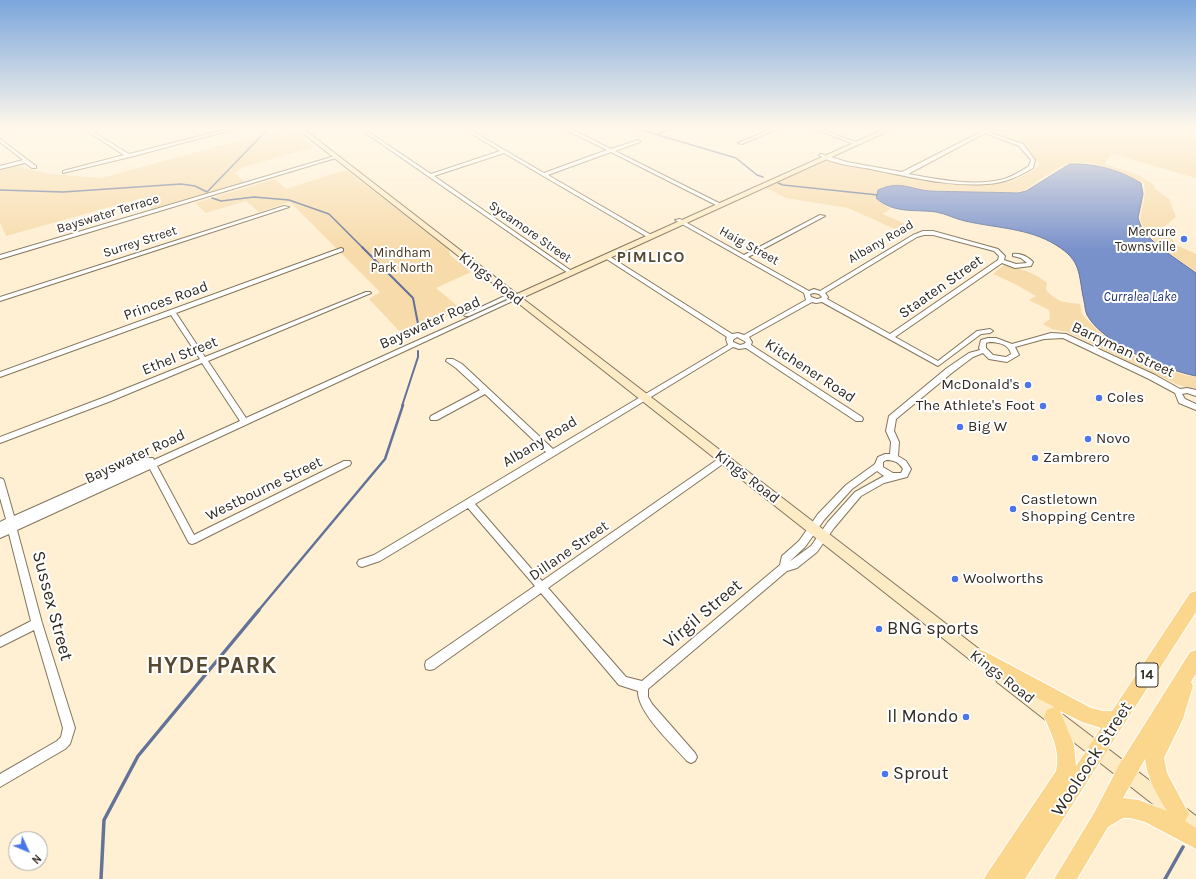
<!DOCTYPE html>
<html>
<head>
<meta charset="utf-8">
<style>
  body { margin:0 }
  #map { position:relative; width:1196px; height:879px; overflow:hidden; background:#ffefd3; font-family:Karla,sans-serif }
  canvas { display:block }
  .north { position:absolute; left:8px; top:831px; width:40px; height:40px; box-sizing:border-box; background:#fff; border:1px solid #adaaa6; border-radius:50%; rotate:134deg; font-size:11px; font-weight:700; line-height:16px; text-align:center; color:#312a20 }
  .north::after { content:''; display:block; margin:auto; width:14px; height:18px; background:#4e75e8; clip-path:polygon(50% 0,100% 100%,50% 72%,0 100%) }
</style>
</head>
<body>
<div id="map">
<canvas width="1196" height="879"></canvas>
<div class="north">N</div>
</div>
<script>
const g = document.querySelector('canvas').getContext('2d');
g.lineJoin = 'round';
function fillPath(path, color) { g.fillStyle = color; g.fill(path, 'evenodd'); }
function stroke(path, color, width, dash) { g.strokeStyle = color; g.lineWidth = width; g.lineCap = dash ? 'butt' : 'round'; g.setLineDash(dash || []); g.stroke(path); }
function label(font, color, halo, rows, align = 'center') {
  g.font = font + ' Karla,sans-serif'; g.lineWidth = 4; g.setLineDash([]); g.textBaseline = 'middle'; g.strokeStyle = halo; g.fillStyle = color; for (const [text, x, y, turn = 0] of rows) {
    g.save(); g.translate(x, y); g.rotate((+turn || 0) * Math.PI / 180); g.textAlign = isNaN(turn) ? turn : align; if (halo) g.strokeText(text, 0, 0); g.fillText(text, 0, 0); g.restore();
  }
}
const green = new Path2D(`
  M289,127l26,20 -71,20 -9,6 10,9 -93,27 -10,-11 -136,38 -6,-13v-53l17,-4 32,8 52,4z
  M999,127h197v51l-83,-24 -9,10 35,11 16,11 -1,2 15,11 7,18 -12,10v4l14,15 18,8v18l-32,-23 -19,-17 -5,-13 5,-25 -1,-11c-19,-10 -56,-26 -77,-19 -12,4 -31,19 -42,26l-8,2c-29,0 -58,-1 -87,-2 -23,-1 -29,-11 -53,0l-2,8 15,11 -7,5 34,15 -11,5 -58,-26 -62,-10 -22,-11 59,-26 6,-1c48,11 96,23 146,24 14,0 27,1 40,-4 8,-3 16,-9 23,-13l1,-4 -15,-19 -30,-10 -3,-3z
  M346,170l102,78 2,7 21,17 -35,16 24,20 -1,3 -56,24 -34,-36 11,-7 -90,-90 -31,10 -13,-11 -40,12 -11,-10 80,-24 11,10z
  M1004,265c17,4 30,7 43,18l-1,7c10,12 20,13 34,14l2,10 15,16 29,23 58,22 12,2v13l-20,-6 -109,-52 -15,-3 -9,-5 7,-5 -1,-9 -20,-10 7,-4 -21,-12 -22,-10z`);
const water = new Path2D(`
  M1070,164c25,-1 50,6 71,19l2,11 -5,24 5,14 19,17 34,24v103c-31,-6 -93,-32 -109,-61 -2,-4 -2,-10 -3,-14 -6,-28 -2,-40 -28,-56 -27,-17 -61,-17 -91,-24 -10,-2 -18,-7 -29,-9 -22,-3 -42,2 -60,-14l2,-8c23,-10 30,-1 52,1 29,1 58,1 88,2l8,-2z`);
const streamFar3 = new Path2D(`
  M631,127l105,31 21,17 6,2
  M658,134l16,-6
  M778,183l5,2 95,10
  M0,190l63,2 118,-8 14,2 12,6 60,-62
  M212,198l9,3 33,-4 35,3 40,14 34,34`);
const streamFar2 = new Path2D(`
  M362,247l51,51 6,31
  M402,406l16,-49v-6`);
const streamFar1 = new Path2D(`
  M258,611l127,-152 18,-54`);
const stream = new Path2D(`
  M101,879l3,-59 34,-64 121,-146
  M1165,879l18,-32`);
const minor = new Path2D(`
  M9,127h6l-15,4v-2z
  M81,127h4l44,27 107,-27h6l-112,30 -67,16v-2l61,-16z
  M357,127h4l70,47 69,-23 -39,-24h4l79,46 63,-23 -45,-22v-1h5l44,22 27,-9 2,1v1l-25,9 108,54 -5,1 -107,-54 -63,23 105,61v2h-4l-145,-85 -70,23 139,96 1,1 -3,2z
  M777,127h5l-40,17 -4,-1z
  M810,127h5l43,16 -4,1z
  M991,127h5l-8,5 35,12 12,16 -2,8c-15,9 -28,15 -46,16 -38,3 -76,-7 -112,-14 -17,-4 -43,-5 -56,-15l2,-1 26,8 55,10zM985,133l34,13 12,14 -2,6c-8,5 -16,10 -25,13 -29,8 -68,0 -96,-5z
  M0,139l36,27v2h-4l-7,-5 -25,6v-3l23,-6 -23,-18z
  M335,156l4,1 -339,102v-4z
  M284,206l5,1 -289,94v-4z
  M820,215l5,1 -77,41 61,34 5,-2 6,2 93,-56 10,-4h10l65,18 7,7 -1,4 12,4 11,-1 -6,-5 -8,-2v-2c8,-1 15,3 20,8l-2,4 -16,2 -13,-5 -107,74 43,24 39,-30 13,-2 3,2 -3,2 -9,1 -43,32 -116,-64 -6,1 -4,-1 -63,35 3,5 -1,3 111,72 1,2 -1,2h-6l-110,-73 -7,1 -6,-2 -258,157 67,77 179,-124h6l1,2 -1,2 -179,127 78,89 16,4 138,-116 2,-9 17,-15 19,-27 28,-29 29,-21 3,-7 7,-3h5l1,-12 -5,-11 3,-15 58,-48 22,-15 11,-3 -1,-2 2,-8 7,-2h8l16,6 39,-11 15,1 89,41 25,14 7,-1 9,2v6l-9,-3 -5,1 3,5 11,5v6l-17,-7 -4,-10 -26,-14 -86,-41 -19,1 -29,8 4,8 -12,7 -18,-3 -6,-6 -10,4 -20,15 -57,47 -2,12 5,11 -1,14 8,5 5,8 -4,8 -23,6 -23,13 -27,32 -17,24 -20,16 -10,3 -139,118v8l4,7 43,49 2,4 -2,4 -4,2 -4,-2c-15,-17 -50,-49 -49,-70l-19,-6 -78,-92 -107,76 -4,1 -4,-1 -1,-4 1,-4 109,-75 -67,-78 -88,53 -18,6 -3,-1 -2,-3 2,-3 15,-5 172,-103 -61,-58 -48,26h-6l-1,-2 1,-2 49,-26 -24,-22 -10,-7 1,-2h6l9,5 91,85 175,-104 -2,-6 1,-2 -122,-79v-2h4l123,78 6,-1 6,2 62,-35 -2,-7 -129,-73 5,-1 64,36zM924,235h9l61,16 5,5 -1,4 -108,74 -63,-35 1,-2 -3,-4 92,-56zM814,293l5,1 3,3 -1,1 -4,1 -6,-2 -1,-3zM737,337l9,5 -2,2 -4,1 -7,-3v-2zM989,342c9,0 20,2 22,12l-5,3 -13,-2 -7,-7v-5zM886,460c8,0 13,2 17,9l-2,4h-8l-10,-6v-5zM877,471l7,5 -29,16 -27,30 -17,24 -22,16 16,-15 19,-27 28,-31z
  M341,248l2,1v2l-167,62 29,44 161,-65h4l1,1 -163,68 38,57 268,-121 2,-1 3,2 -362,168 37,69 150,-74h6l1,2 -1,2 -155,78 -3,1 -3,-1 -39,-74 -133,61 25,93 33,105 -5,16 -5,5 -65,38v-13l57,-33 4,-4 2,-9 -29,-98 -34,17v-10l31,-16 -22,-87 -9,4v-8l2,-1 -2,1v-8l6,-3 -6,-21v-20l3,1 1,2 10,35 130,-58h9l1,2 86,-39 -38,-58 -91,38 -111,42v-6l105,-40 95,-38 -29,-44 -171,62v-5z
  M511,293l3,2 -1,1 -44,20h-4l-1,-1z`);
const secondary = new Path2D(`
  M295,127h6l216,167 372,-167h7l-1,1 -373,170 466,358 2,5 -2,5 -5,2 -5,-2z
  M1002,670l5,2 189,144v20l-6,-3 -193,-151 -2,-5 2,-5z`);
const primary = new Path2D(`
  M1196,591v21l-171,267h-41l4,-7 68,-101c5,-20 -5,-37 -12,-55l3,-6 7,-3 -82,-44 -2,-6 2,-6 6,-2 6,2 107,57 12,3h9l78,-118zM1060,711l22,11 19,6 -25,38 -2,-21z
  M1196,650v24l-5,8 2,4 -10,33 -19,39 3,15 22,41 -4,7 11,7v21l-51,-27 -15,-4h-7l-15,9 -31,52h-23l40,-66 25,-48 71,-113zM1145,759c2,19 12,36 22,52l-28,-11 -16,-2z`);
const markers = [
  [1184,239,4,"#4e75e8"],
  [1028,385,4,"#4e75e8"],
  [1099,398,4,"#4e75e8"],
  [1043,406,4,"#4e75e8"],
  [960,427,4,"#4e75e8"],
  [1088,439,4,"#4e75e8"],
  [1035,458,4,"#4e75e8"],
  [1013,509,4,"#4e75e8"],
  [955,579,4,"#4e75e8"],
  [879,629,4,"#4e75e8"],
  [966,717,4,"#4e75e8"],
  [885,774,4,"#4e75e8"]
];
const farStreetnames = [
  ["Bayswater Terrace",108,214,-17],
  ["Sycamore Street",530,232,35],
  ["Surrey Street",140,242,-18],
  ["Albany Road",881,242,-30],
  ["Haig Street",749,246,29]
];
const farPoinames = [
  ["Mercure",1176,232],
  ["Townsville",1176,247]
];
const farParknames = [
  ["Mindham",402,253],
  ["Park North",402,268]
];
const farWaternames = [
  ["Curralea Lake",1140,297]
];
const shields = [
  [1147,675,22]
];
const shieldNames = [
  ["14",1147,675]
];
const streetNames = [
  ["Kings Road",491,279,38],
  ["Staaten Street",941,287,-35],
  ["Princes Road",166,301,-20],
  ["Bayswater Road",430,323,-24],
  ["Barryman Street",1123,350,25],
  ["Ethel Street",180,356,-22],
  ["Kitchener Road",810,371,33],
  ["Albany Road",540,442,-31],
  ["Bayswater Road",135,457,-25],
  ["Kings Road",747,477,38],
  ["Westbourne Street",264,489,-26],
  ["Dillane Street",569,551,-35],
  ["Kings Road",1002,677,38]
];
const poiNames = [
  ["McDonald's",1020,385,"right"],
  ["Coles",1107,398],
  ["The Athlete's Foot",1035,406,"right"],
  ["Big W",968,427],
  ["Novo",1096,439],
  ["Zambrero",1043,458],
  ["Castletown",1021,500],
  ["Shopping Centre",1021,517],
  ["Woolworths",963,579]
];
const farDistrictnames = [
  ["PIMLICO",651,257]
];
const nearStreetnames = [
  ["Sussex Street",52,606,75],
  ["Virgil Street",703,614,-40],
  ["Woolcock Street",1092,759,-57]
];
const nearPoinames = [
  ["BNG sports",887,629],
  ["Il Mondo",958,717,"right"],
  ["Sprout",893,774]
];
const nearDistrictnames = [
  ["HYDE PARK",212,666]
];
fillPath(green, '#f7dbab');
fillPath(water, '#7991cb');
stroke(water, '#637298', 1);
stroke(streamFar3, '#637298', 1.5);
stroke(streamFar2, '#637298', 2);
stroke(streamFar1, '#637298', 2.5);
stroke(stream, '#637298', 3.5);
stroke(minor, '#83755c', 2);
stroke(secondary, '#83755c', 2);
stroke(primary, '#fff', 2);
fillPath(minor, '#fff');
fillPath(secondary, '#fdebc6');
fillPath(primary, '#fbd78d');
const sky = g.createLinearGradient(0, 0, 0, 250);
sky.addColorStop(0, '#7ba6dc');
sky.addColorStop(0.51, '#fff8eb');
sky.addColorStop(1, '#fff8eb00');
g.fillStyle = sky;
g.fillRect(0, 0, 1196, 250);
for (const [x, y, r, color] of markers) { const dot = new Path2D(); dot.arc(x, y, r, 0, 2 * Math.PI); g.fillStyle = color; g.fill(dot); stroke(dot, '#fff', 1.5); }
label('13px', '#312a20', '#fff', farStreetnames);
label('13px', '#312a20', '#fff', farPoinames, 'right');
label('13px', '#433418', '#fff', farParknames);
label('italic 13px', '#1a2f73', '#fff', farWaternames);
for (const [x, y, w] of shields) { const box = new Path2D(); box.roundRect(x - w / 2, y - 12, w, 24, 3); g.fillStyle = '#fff'; g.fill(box); stroke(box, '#312a20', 1); }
label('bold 14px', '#312a20', null, shieldNames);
label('15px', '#312a20', '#fff', streetNames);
label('15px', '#312a20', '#fff', poiNames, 'left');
g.letterSpacing = '1px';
label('bold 16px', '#564831', '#fff', farDistrictnames);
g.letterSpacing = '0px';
label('18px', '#312a20', '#fff', nearStreetnames);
label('18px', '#312a20', '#fff', nearPoinames, 'left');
g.letterSpacing = '1px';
label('bold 23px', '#564831', '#fff', nearDistrictnames);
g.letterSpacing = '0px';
</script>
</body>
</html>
